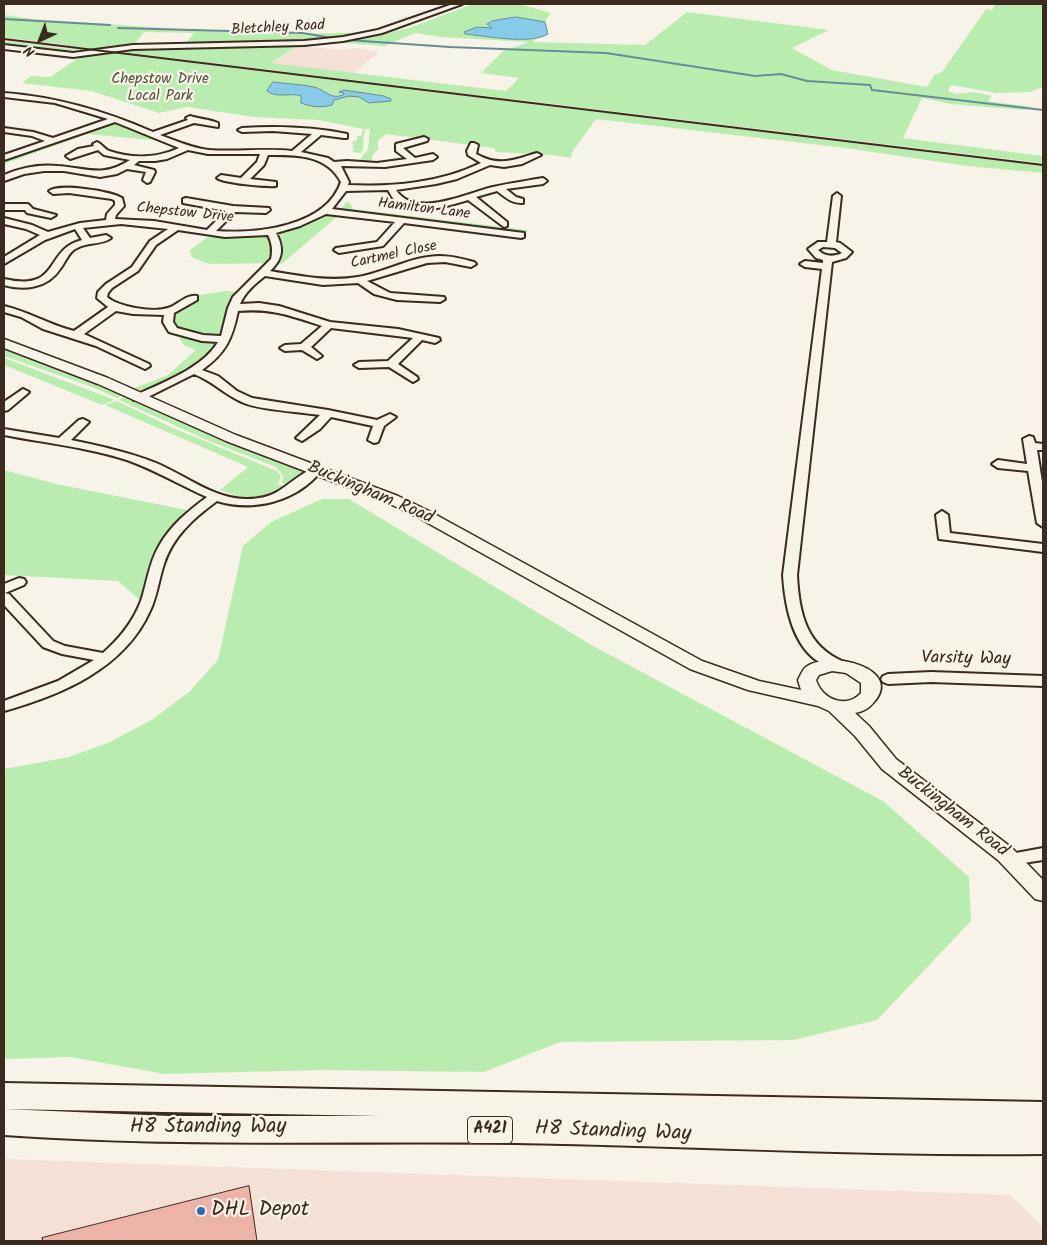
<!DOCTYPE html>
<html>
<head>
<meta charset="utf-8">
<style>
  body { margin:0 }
  #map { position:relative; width:1047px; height:1245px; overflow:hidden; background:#f7f3e8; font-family:Kalam,sans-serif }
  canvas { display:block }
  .frame { position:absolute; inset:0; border:5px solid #3b2a1e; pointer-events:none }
  .north { position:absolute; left:15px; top:15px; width:50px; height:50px; -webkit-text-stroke:4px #f7f3e8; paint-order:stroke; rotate:223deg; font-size:14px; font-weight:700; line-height:20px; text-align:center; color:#3b2a1e }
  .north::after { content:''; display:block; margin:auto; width:18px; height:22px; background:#3b2a1e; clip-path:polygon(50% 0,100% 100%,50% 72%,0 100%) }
</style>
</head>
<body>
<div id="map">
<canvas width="1047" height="1245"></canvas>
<div class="frame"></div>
<div class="north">N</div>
</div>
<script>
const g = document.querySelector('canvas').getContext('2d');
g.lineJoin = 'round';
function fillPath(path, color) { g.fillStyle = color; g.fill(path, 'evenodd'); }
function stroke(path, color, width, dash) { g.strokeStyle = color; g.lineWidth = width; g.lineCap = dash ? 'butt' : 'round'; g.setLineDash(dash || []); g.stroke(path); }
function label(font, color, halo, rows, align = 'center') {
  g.font = font + ' Kalam,sans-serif'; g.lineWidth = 4.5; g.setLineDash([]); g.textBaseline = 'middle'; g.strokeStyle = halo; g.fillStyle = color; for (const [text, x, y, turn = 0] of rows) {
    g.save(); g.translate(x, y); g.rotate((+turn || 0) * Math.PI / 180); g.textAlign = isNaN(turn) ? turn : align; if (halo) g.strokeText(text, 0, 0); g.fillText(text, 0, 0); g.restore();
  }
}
const built = new Path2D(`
  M4,37l91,11 -10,3 -81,-10z
  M297,46l45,4 14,-2 23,4 -26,22 -82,-10z
  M122,52l45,4 248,31 -3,3 -298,-37z
  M420,88l469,56 -1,3 -471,-57z
  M893,145l150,18v3l-151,-18z
  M4,1159l1006,36 33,32v14h-1039z`);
const green = new Path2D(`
  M473,4h46l32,9 -7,9 -28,-5 -24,4 1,7 -16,-1 -13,5 1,2 71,5 -4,3 113,3 42,-33 142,18 -37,18 40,22 95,17 7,-12 8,-3 44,-63 6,1 4,-6h47v83l-13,5 -33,1 -46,-8 -3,6 8,3 17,-2 19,4 -4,5 44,6 -7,3 -74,-6 -29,-6 -19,40 140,18v7l-930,-112 25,-3 157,-3 2,1 -26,17 235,28 13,-13 -38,-5 22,-22 26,-9 -88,-5 -26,-4 -30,13 -41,-3 65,-15z
  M4,15l28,4 222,15 97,-1c-11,12 -142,12 -167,12l10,-12 -50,-1 -11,14 -27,4 -102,-13z
  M4,41l81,10h12l-30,3 -63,-9z
  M104,52l939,114v7l-76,-7 -122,-18 -249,-29 -24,33 -1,6 -19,-3 -56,-3 -2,-4 -108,-14 -8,7v8l-6,7v7l-13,-2 9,-12 2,-20h-4c-5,8 0,16 -5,24l-9,-1 2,-3 -2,-1 2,-2 -2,-4 5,-2v-4h4l2,-7 -44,-9 -65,-3 -67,-10 -28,6 -68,-22 -69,-8 9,-7 19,1 27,-18z
  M111,122l50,19 -73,-7 -84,30v-2l12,-5 -2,-1 99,-32z
  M346,202l4,1 3,6 175,21 -2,4 -186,-23z
  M325,213l15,1 -57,49 -7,3c10,-13 8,-19 3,-33l1,-2z
  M262,234l9,1 4,8 -5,20 -57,1 -7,-1 -15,-6 -1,-7 21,-15z
  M226,291l15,1 -15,48 -53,-10 -4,-18 24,-16z
  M177,334l42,7v2c-16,17 -63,54 -87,46l36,-14 28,-25 -12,-5z
  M4,346l96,37 23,12 -6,3 -25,-11 -88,-31z
  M4,358l111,42 -13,5 -98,-40z
  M125,396l114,51 59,22 4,4v5l-10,8 -10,-3 1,-7 -7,-9 -67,-26 -90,-41z
  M117,401l56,27 104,43 4,5 -3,8 11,4c-17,11 -35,11 -54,11l2,-3 -17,-6 28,-23 -143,-62z
  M4,470l52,14 131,26c-32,31 -37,48 -47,90l-22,-19 -114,-6z
  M322,499h27l244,147 290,155 86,76 2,44 -94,99 -84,20 -233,2 -76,30 -162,-2 -157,4 -95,-17 -66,2v-290l65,-12 41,-15 43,-23 36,-27 29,-32 25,-114 28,-24z`);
const water = new Path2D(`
  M516,17l29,5 3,12c-19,11 -60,2 -83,0l-1,-2 13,-5 15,1 -5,-4 5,-3z
  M273,82c14,2 27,2 41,5 12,3 16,13 29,8l1,-2 -5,-1 5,-2 40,6 7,3v2l-22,2 -10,-6 -10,-1 -15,4 -2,5c-11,3 -21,2 -31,-2v-7c-11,-4 -24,3 -34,-5z`);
const stream = new Path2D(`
  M4,19l106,6
  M118,28l185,5 29,5
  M348,40l102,7 156,6 149,23 26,-2 26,7 63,4 2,5 171,20`);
const building = new Path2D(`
  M249,1186l8,55h-214l-1,-3z`);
const minor = new Path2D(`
  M453,4h9l-80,29 -39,8 -39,4 -171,4 -60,8 -69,-8v-4l69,8 60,-8 171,-4 39,-4 35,-7z
  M4,93c53,4 101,18 149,39l35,-12 -2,-2 4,-2c9,3 18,3 28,7v4l-24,-4 -34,12c16,6 32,13 49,15 28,2 55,-2 83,1l20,-17 -39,-3 -31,1 -4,-2 4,-2c35,-2 71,-1 105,6v4h-3l-23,-3 -20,17 27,6 6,4 13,-1 30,2 30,-4 -11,-8v-7l28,-7 4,2 -1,2 -24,7 12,10 18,-4 4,3 -4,3 -48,7 -44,-1 8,16 -1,3c46,2 91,-2 133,-22l-13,-8 -1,-4 4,-8h3l4,2 -2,9c24,13 37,6 61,-1l4,2 -19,9 -18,3 -14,-2 -33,14 -21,5 -40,6c19,29 71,3 97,-3 17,-4 33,-6 50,-9l4,3 -4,3 -37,5 10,8 7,2v4c-11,1 -18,-6 -26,-12l-21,6 31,25v4l-3,1 -36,-27c-20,6 -55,18 -73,0 -3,-2 -5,-7 -7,-10l-42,1 -14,18 192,24v4l-3,1 -117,-15 -21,23 -44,7 -5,-3 2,-2 41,-6 18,-20 -69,-8 -26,12 -24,7c8,15 7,26 -6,38 29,5 59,11 88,6 28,-5 54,-21 82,-21 12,0 23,3 34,6l2,2 -5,3 -26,-5 -18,1 -60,18 23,12 54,4 1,2 -5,3 -43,-2 -23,-6 -16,-11 -35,2 -58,-9c-10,8 -20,16 -25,28l19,-1 20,3 51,16 68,7 41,9 1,2 -5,3 -13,-3 -24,24 19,13 1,2 -5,3 -24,-15 -30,1 -5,-3 5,-3 29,-1 25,-23 -82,-10 -20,19 11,9 -5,3 -15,-9 -17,1 -5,-3 5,-3 16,-1 21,-18c-31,-10 -51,-18 -84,-15 -6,28 -12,42 -36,59l16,6 19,15 15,7 76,12 49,10 13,-6 6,3 -12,9 -6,16 -4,1 -6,-3 5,-14 -42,-9 -11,12 -18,12 -6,-3 24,-23c-20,-3 -59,-5 -76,-12 -19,-8 -30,-21 -50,-29l-52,26h-8l-2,-2 2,-2c27,-13 68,-27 84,-54l-16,-1 -33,-9 -6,-10 1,-7 -31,-1 -17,-3 -32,23 65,30 1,2 -5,3 -49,-23 -53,-17 -22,-12 -17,-5v-6c25,6 46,19 70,25l34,-24 -11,-9 1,-6 8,-8 26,-17 18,-26 18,-12 -47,-5 -38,4 7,10 16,-3 5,3c-9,7 -24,4 -34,10 -9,4 -11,14 -17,21 -12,19 -36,22 -56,16v-6c58,13 39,-29 78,-39l-7,-11 -30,11 -41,24v-7l36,-22 -14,-6 -22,-5v-6l28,7 16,7 32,-9 26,-3 1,-6 8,-9v-4l-3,-2 -43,-6 -16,1 -4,-3c10,-8 62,0 73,7l2,8 -8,9 -1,4 39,2 53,9 19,-19 -43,-8v-4l3,-1 47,8 36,2 1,2 -4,3 -31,-1 -19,19c41,3 110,-4 125,-49 -15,-28 -45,-27 -73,-27l-4,10 -14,14 26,3v4c-10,1 -52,-3 -59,-8l4,-3 20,3 16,-16 3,-8h-52l-20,-4 -21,9 -12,2h-16l-5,4 20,5 1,2 -5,10 -3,1 -4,-3 3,-8 -19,-3 -10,5 -17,3 -36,-6h-20l-20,3 -20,7v-6c16,-7 36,-11 54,-9 30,2 44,12 72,-6l-26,-5 -6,-5 -28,9 -4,-3 12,-7 16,-3 -1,-2 4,-2c5,2 7,7 12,9 23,8 48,7 70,-3l-64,-26 -111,38v-5l41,-14 -13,-5 -28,-4v-4l29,4 20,6 55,-19 -53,-16 -51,-6zM178,230l47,7 43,-2c4,8 5,15 3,24l-38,38 -5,11 -7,28 -18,-1 -26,-7 -4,-6 1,-9 23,-13v-4c-11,-2 -19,9 -29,12 -14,5 -50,-1 -61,-11l1,-4 4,-5 26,-17 18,-26z
  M837,193l4,3 -5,46 4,1 12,9 -6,6 -14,4 -35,313c2,38 9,71 47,87l2,3 -2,3c-7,2 -12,0 -19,-3 -32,-14 -40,-59 -42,-90l39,-306 -17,-2 -5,-3 5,-3 18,2v-3l-7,-2 -8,-9 10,-7h9l6,-46zM823,247l12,1 7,5c-9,4 -17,4 -24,-3z
  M4,204h24l5,5 23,6 -5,3 -24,-5 -2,-3h-21z
  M23,389l6,3 -2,2 -19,16 -4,1v-9z
  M83,419l6,3 -18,18c29,6 57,12 85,23 29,12 59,37 92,36 10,0 20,-2 29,-7 11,-6 32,-26 42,-24l2,3c-25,31 -68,41 -104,30 -23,17 -44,35 -53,63 -5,15 -7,32 -14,47 -26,58 -89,84 -146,100v-10l54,-20 36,-21 -32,-6 -19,-7 -39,-42v-21l15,-6 5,1 2,3 -2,3 -19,8 4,1 44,47 12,5 38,7c16,-14 30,-31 38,-52 6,-18 8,-38 18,-55 11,-20 29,-35 48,-49 -27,-12 -52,-27 -80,-37 -41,-13 -82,-17 -123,-25v-6l55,9 20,-18z
  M1029,436l4,1 2,6 8,1v6h-6l6,38v39l-6,-4 -9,-52 -30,-3 -6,-4 6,-4 29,4 -4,-25z
  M942,511l6,4 2,18 93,11v8l-104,-13 -3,-24z
  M931,672l112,4v10l-112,-4 -43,2 -5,-2 -2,-3 2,-3 5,-2z
  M1043,848v12l-32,5 -6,-2 -2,-4 2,-4z`);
const major = new Path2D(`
  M4,339l104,39 128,57 162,61 31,15 273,150 57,20 42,9 -3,-10c2,-4 5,-11 8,-13 24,-18 98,2 68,35 -6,7 -10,9 -19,11l14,13 27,33 116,89 31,32v21l-8,-2 -37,-39 -116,-91 -27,-33 -26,-25 -11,-5 -70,-16 -58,-21 -273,-152 -31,-15 -160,-61 -128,-57 -94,-36zM832,671l14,2 15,10v10c-14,16 -39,7 -45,-13l3,-5z`);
const highway = new Path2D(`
  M4,1083l1039,19v52c-176,2 -351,-8 -527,-11 -171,-2 -342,4 -512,-8v-26l166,7h210l-376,-7z`);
const rail = new Path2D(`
  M4,39l1039,126`);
const markers = [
  [201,1211,5,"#1f6fb2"]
];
const farStreetnames = [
  ["Bletchley Road",278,29,-3],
  ["Hamilton Lane",424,210,7],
  ["Chepstow Drive",185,214,6],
  ["Cartmel Close",394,256,-12]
];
const farParknames = [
  ["Chepstow Drive",160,80],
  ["Local Park",160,97]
];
const shields = [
  [490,1130,45]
];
const shieldNames = [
  ["A421",490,1130]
];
const streetNames = [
  ["Buckingham Road",370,494,23],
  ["Varsity Way",966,660,1],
  ["Buckingham Road",952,813,38]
];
const nearStreetnames = [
  ["H8 Standing Way",208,1128],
  ["H8 Standing Way",613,1133,2]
];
const nearPoinames = [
  ["DHL Depot",211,1211]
];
fillPath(built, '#f4e0d5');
fillPath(green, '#b9edaf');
fillPath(water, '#87cbe8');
stroke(water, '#698b97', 1);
stroke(stream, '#698b97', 2);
fillPath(building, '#edb2a8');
stroke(building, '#3b2a1e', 1);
stroke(minor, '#3b2a1e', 4);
stroke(major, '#3b2a1e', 3);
stroke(highway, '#3b2a1e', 4);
fillPath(minor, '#f7f3e8');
fillPath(major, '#f7f3e8');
fillPath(highway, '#f7f3e8');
stroke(rail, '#3b2a1e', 2);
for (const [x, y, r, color] of markers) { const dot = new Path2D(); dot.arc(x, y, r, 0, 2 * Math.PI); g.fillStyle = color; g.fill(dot); stroke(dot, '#f7f3e8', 2); }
label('15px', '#3b2a1e', '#f7f3e8', farStreetnames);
label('15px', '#54513b', '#f7f3e8', farParknames);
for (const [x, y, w] of shields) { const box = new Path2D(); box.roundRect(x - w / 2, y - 13.5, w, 27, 4); g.fillStyle = '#f7f3e8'; g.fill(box); stroke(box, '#3b2a1e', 1); }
label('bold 16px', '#3b2a1e', null, shieldNames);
label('18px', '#3b2a1e', '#f7f3e8', streetNames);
label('21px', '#3b2a1e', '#f7f3e8', nearStreetnames);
label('21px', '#3b2a1e', '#f7f3e8', nearPoinames, 'left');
</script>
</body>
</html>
